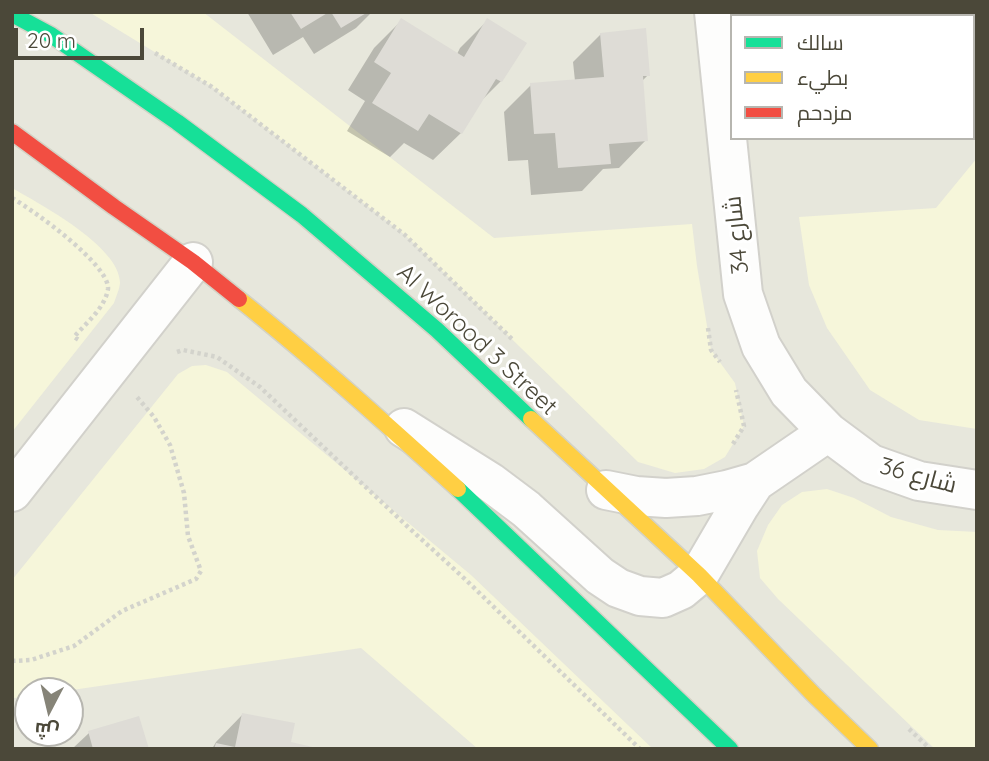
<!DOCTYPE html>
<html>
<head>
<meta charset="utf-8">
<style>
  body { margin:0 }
  #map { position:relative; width:989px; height:761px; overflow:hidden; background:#f4f3ee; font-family:Quicksand,Cairo,sans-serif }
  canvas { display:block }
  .frame { position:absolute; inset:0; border:14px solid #4b4839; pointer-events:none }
  .legend { position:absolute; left:730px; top:14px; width:245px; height:126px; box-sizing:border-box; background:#fff; border:2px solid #b7b6b0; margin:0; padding:9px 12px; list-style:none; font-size:21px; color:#4b4839 }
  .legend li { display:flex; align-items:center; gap:14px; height:35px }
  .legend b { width:35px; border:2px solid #b7b6b0 }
  .north { position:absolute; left:14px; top:677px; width:70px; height:70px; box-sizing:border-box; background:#fff; border:2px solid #b7b6b0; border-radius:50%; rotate:187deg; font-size:19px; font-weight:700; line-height:28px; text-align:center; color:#4b4839 }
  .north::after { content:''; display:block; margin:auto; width:24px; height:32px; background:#868478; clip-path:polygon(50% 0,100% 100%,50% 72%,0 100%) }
  .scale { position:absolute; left:14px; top:28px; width:130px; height:32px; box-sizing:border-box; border:4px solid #4b4839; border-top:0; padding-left:9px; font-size:21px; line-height:24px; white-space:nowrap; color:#4b4839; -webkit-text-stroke:5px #fff; paint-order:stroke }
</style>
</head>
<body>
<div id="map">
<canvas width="989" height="761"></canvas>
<div class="frame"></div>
<ul class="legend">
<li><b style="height:9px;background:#16e098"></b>سالك</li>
<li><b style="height:9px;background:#ffcf43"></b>بطيء</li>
<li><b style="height:9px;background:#f24e42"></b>مزدحم</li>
</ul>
<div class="north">ش</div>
<div class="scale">20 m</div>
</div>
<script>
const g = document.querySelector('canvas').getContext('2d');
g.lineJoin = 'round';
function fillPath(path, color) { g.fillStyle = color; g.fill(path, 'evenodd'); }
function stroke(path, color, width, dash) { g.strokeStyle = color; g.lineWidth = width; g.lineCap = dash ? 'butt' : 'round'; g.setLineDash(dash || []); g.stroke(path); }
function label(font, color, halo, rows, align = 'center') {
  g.font = font + ' Quicksand,Cairo,sans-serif'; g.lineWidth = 6; g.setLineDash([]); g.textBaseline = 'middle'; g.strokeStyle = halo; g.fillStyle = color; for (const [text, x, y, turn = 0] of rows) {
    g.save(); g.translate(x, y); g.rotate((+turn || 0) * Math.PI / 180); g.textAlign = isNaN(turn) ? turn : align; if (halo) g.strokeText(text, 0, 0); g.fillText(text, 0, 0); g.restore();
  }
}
const residential = new Path2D(`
  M12,12h965v737h-965zM732,16h241v122h-241zM28,691h42v42h-42z`);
const sand = new Path2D(`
  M89,12h114l291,226 198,-14 5,42 14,84 24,33 9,43 -19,31 -21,12 -29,4 -37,-11 -233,-227 -193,-148z
  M977,158v271l-58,-9 -49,-30 -43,-62 -18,-43 -10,-68 137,-9z
  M12,188c28,16 107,58 108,94 0,6 -4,15 -6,21l-102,129z
  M206,365l21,7 244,203 182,174h-175l-117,-101 -296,43h-37v5l-14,2 -2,3v-121l166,-206 14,-8z
  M827,489l27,9 37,19 47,13 39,2v217h-42l-157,-150 -18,-21 -3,-27 11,-26 14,-20 20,-13z`);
const shadow = new Path2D(`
  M247,12h125l-16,16 -42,26 -11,-17 -30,18z
  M781,12h68l1,4h-73z
  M881,12h96v44l-4,4v-44h-88z
  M488,20l13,61 -22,22 -18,30 -28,27 -29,-17 -14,14 -43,-26 18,-30 -17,-11 26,-42 27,-27 56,33 3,-6z
  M601,34l47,41 -7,7 5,58 -27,28 -16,1 -21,22 -51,4 -3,-35 -20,1 -4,-49 27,-27 44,-4 -2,-19z
  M243,714l46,30 25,5h-102l4,-7z
  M89,733l58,16h-75z`);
const building = new Path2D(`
  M290,12h39l-28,17z
  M331,12h37l-27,16z
  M804,12h47l1,4h-47z
  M948,12h29v28l-4,-3v-21h-22z
  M401,18l63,39 23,-39 40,25 -25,39 -6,-3 -34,55 -33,-20 -11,17 -46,-28 19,-30 -17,-11z
  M646,28l4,48h-7l5,65 -39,3 2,20 -53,4 -3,-35 -21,1 -4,-51 74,-6 -4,-44z
  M242,713l53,10 -4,19 26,6v1h-103l2,-6 19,4z
  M139,716l10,33h-56l-5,-18z`);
const path = new Path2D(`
  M155,53l57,34 193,148 108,105
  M12,198c21,12 98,67 96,91 -3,19 -22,34 -34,48l5,3
  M708,328l3,22 9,12
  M177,352l6,-2 34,7 43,30 148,140 58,53 174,169
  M733,444l11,-18 -8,-36
  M12,661l19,-1 43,-14 48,-35 74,-32 5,-8 -13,-35 -4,-43 -14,-48 -16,-28 -17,-20
  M909,729l21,20`);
const street = new Path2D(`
  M714,12l29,282 18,52 28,46 39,40 43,32 48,17 58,9
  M404,428l86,54 36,27 74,67 18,12 22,8 23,2 18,-8 18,-15 41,-70 15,-23
  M606,490l30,6 30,2 31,-2 30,-6 28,-8 73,-50
  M12,492l181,-230`);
const fast = new Path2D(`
  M12,14l39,21 126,87 125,93 135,115 94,89
  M458,489l272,260`);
const slow = new Path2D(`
  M239,299c75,60 147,125 219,190
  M531,419l168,156 114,119 57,55`);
const jam = new Path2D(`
  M12,132l102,75 79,55 46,37`);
const streetNames = [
  ["شارع 34",737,235,-96],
  ["Al Worood 3 Street",477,340,43],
  ["شارع 36",918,476,15]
];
fillPath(residential, '#e7e7dc');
fillPath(sand, '#f6f6da');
fillPath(shadow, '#0003');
fillPath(building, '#dedcd6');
stroke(street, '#d2d1cb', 42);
stroke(fast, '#d3d2c5', 19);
stroke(slow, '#d3d2c5', 19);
stroke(jam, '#d3d2c5', 19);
stroke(path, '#d3d3cc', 4.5, [3.5, 3.5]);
stroke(street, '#fdfdfc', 38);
stroke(fast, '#16e098', 16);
stroke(slow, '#ffcf43', 16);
stroke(jam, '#f24e42', 16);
label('24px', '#4b4839', '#fff', streetNames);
</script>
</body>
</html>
